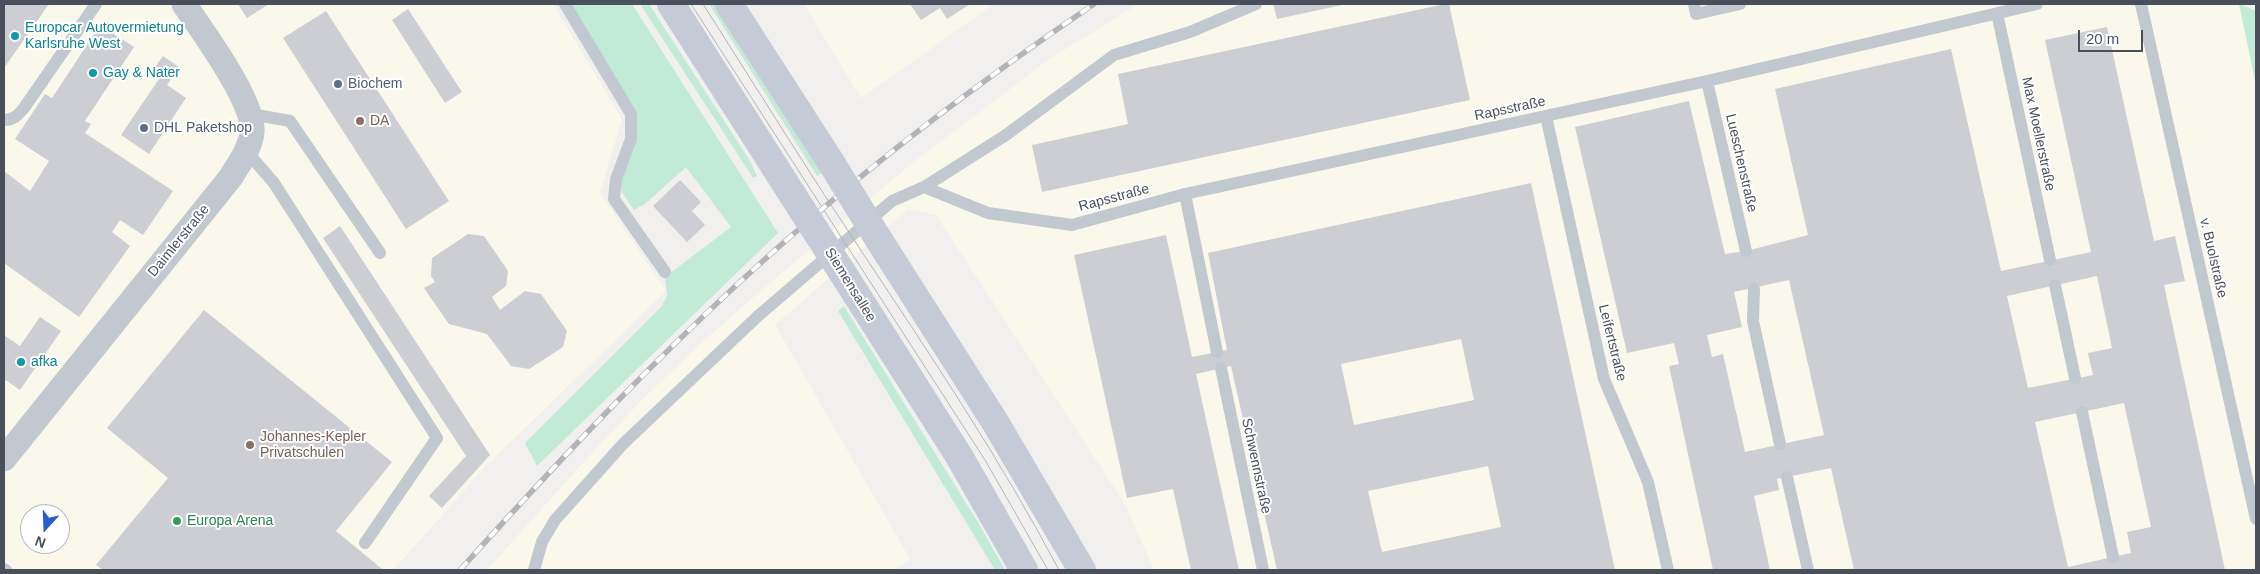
<!DOCTYPE html>
<html>
<head>
<meta charset="utf-8">
<style>
  body { margin:0 }
  #map { position:relative; width:2260px; height:574px; overflow:hidden; background:#f2f0ef; font-family:Helvetica,sans-serif }
  canvas { display:block }
  .frame { position:absolute; inset:0; border:5px solid #49505b; pointer-events:none }
  .north { position:absolute; left:20px; top:504px; width:50px; height:50px; box-sizing:border-box; background:#fff; border:1px solid #b6b9bd; border-radius:50%; rotate:200deg; font-size:14px; font-weight:700; line-height:20px; text-align:center; color:#49505b }
  .north::after { content:''; display:block; margin:auto; width:18px; height:22px; background:#2b5dd0; clip-path:polygon(50% 0,100% 100%,50% 72%,0 100%) }
  .scale { position:absolute; left:2078px; top:30px; width:65px; height:22px; box-sizing:border-box; border:2px solid #49505b; border-top:0; padding-left:6px; font-size:15px; line-height:18px; white-space:nowrap; color:#49505b; -webkit-text-stroke:4px #fff; paint-order:stroke }
</style>
</head>
<body>
<div id="map">
<canvas width="2260" height="574"></canvas>
<div class="frame"></div>
<div class="north">N</div>
<div class="scale">20 m</div>
</div>
<script>
const g = document.querySelector('canvas').getContext('2d');
g.lineJoin = 'round';
function fillPath(path, color) { g.fillStyle = color; g.fill(path, 'evenodd'); }
function stroke(path, color, width, dash) { g.strokeStyle = color; g.lineWidth = width; g.lineCap = dash ? 'butt' : 'round'; g.setLineDash(dash || []); g.stroke(path); }
function label(font, color, halo, rows, align = 'center') {
  g.font = font + ' Helvetica,sans-serif'; g.lineWidth = 4; g.setLineDash([]); g.textBaseline = 'middle'; g.strokeStyle = halo; g.fillStyle = color; for (const [text, x, y, turn = 0] of rows) {
    g.save(); g.translate(x, y); g.rotate((+turn || 0) * Math.PI / 180); g.textAlign = isNaN(turn) ? turn : align; if (halo) g.strokeText(text, 0, 0); g.fillText(text, 0, 0); g.restore();
  }
}
const commercial = new Path2D(`
  M4,4h549l69,115 -22,74 66,98 -178,173 -95,106h-389zM30,514h30v30h-30z
  M804,4h190l-133,94z
  M1138,4h1101l17,81v485h-1102l-29,-66 -189,-289 -28,-6 -133,116 135,234 -16,11h-407l94,-105 60,-64 59,-57 63,-55 147,-124 138,-105z`);
const green = new Path2D(`
  M569,4h63l146,229 -241,233 -12,-23 136,-136 6,-11 -2,-19 66,-50 -45,-60 -41,37 -11,6 -16,-24 19,-47z
  M640,4h9l101,157 7,15 -4,2z
  M709,4h6l108,168 -6,4z
  M2239,4l17,7v74z
  M844,306l135,218 26,46h-10l-157,-259z`);
const building = new Path2D(`
  M4,4h45l-45,64z
  M238,4h31l-22,14z
  M910,4h60l-23,15 -7,-11 -19,12z
  M1273,4h69v1l-65,14z
  M1445,4h4l21,96 -428,92 -10,-47 96,-21 -10,-50z
  M408,9l54,83 -17,11 -53,-83z
  M326,11l123,190 -43,28 -123,-191z
  M100,25l34,22 -49,74 6,3 -6,9 88,58 -30,44 -23,-15 -8,12 18,14 -51,71 -75,-54v-92l26,20 19,-30 -34,-22 30,-45 7,4z
  M2107,27l47,214 21,-5 10,45 -21,4 61,285h-371l-23,-102 -54,11 2,11 -25,6 16,74h-57l-44,-204 10,-2 -5,-21 -47,10 -52,-226 114,-26 36,153 21,-3 62,-16 -33,-146 176,-40 50,222 90,-19 -46,-212zM2097,276l15,72 -24,5 5,22 -65,13 -21,-92zM1789,280l35,155 -79,17 -22,-98 -11,3 -5,-22 35,-8 -8,-35zM2124,403l27,124 -24,5 4,21 -63,14 -33,-145z
  M163,56l16,11 -12,18 19,13 -37,56 -28,-19 38,-56 -9,-5z
  M680,180l21,22 -9,9 13,14 -18,17 -34,-36z
  M1531,183l84,387h-338l-46,-204 -35,8 43,196h-48l-18,-81 -46,9 -53,-243 92,-20 26,122 35,-7 -19,-97zM1461,339l13,61 -120,25 -13,-61zM1488,466l13,61 -119,25 -14,-61z
  M340,226l150,229 -48,53 -13,-12 37,-40 -143,-218z
  M468,234l16,2 24,35 -2,15 -14,11 8,13 25,-19 16,3 26,37 -4,16 -34,22 -18,-3 -24,-32 -38,-10 -25,-36 11,-6 -4,-6 1,-18z
  M204,310l188,152 -56,69 46,38 -1,1h-278l-7,-5 72,-87 -61,-50z
  M40,317l21,14 -41,59 -16,-11v-44l16,11z`);
const service = new Path2D(`
  M565,4l66,110v25l-15,40 -2,20 51,73
  M1694,4l2,10 44,-10
  M2141,4l115,515
  M1997,13l53,247
  M1707,81l39,170
  M251,114l39,7 90,132
  M1546,116l58,263 44,103 20,88
  M4,120c10,0 14,-5 20,-12l72,-104
  M247,152l27,31 163,255 -72,105
  M924,187l82,-52 108,-80 76,-23 66,-28
  M1185,194l32,158
  M2055,285l20,93
  M1754,289l-1,32 27,123
  M1221,368l42,202
  M2082,412l31,145
  M1787,477l21,93
  M4,569l2,1
  M534,570l8,-28 13,-22 68,-76 135,-128 134,-115 32,-14 64,26 84,12 113,-31 522,-113 330,-77`);
const minor = new Path2D(`
  M4,459l227,-282c9,-15 19,-28 21,-45 3,-30 -50,-101 -68,-128`);
const secondary = new Path2D(`
  M671,4l121,190
  M729,4l103,160
  M879,240l116,182 87,148
  M842,272l117,184 65,114`);
const tram = new Path2D(`
  M691,4l294,456 63,110
  M703,4c53,83 104,166 159,248 69,104 139,208 197,318`);
const rail = new Path2D(`
  M460,570c107,-119 217,-235 338,-340 93,-82 193,-156 296,-226`);
const secondaryBridge = new Path2D(`
  M832,164l47,76
  M792,194l50,78`);
const markers = [
  [15,36,5,"#0f9aa8"],
  [93,73,5,"#0f9aa8"],
  [338,84,5,"#5c6f8a"],
  [360,121,5,"#8d6e63"],
  [144,128,5,"#5c6f8a"],
  [21,362,5,"#0f9aa8"],
  [250,445,5,"#8d6e63"],
  [177,521,5,"#2e9e5b"]
];
const cultureNames = [
  ["Europcar Autovermietung",25,28],
  ["Karlsruhe West",25,44],
  ["Gay & Nater",103,73],
  ["afka",31,362]
];
const serviceNames = [
  ["Biochem",348,84],
  ["DHL Paketshop",154,128]
];
const streetNames = [
  ["Rapsstraße",1510,109,-12],
  ["Max Moellerstraße",2038,134,78],
  ["Lueschenstraße",1741,163,77],
  ["Rapsstraße",1114,198,-15],
  ["Daimlerstraße",179,241,-51],
  ["v. Buolstraße",2213,258,77],
  ["Siemensallee",850,285,58],
  ["Leifertstraße",1612,343,76],
  ["Schwennstraße",1256,466,78]
];
const educationNames = [
  ["DA",370,121],
  ["Johannes-Kepler",260,437],
  ["Privatschulen",260,453]
];
const leisureNames = [
  ["Europa Arena",187,521]
];
fillPath(commercial, '#faf8eb');
fillPath(green, '#c2ebd7');
fillPath(building, '#cdced3');
stroke(service, '#c1c8d0', 12);
stroke(minor, '#c1c8d0', 25);
stroke(secondary, '#c4cad6', 28);
stroke(tram, '#b2b4b9', 1);
stroke(rail, '#b2b4b9', 5.5);
stroke(rail, '#fff', 4, [11]);
stroke(secondaryBridge, '#c4cad6', 28);
for (const [x, y, r, color] of markers) { const dot = new Path2D(); dot.arc(x, y, r, 0, 2 * Math.PI); g.fillStyle = color; g.fill(dot); stroke(dot, '#fff', 2); }
label('14px', '#0d838f', '#fff', cultureNames, 'left');
label('14px', '#4e5e75', '#fff', serviceNames, 'left');
label('14px', '#49505b', '#fff', streetNames);
label('14px', '#785e54', '#fff', educationNames, 'left');
label('14px', '#27864d', '#fff', leisureNames, 'left');
</script>
</body>
</html>
